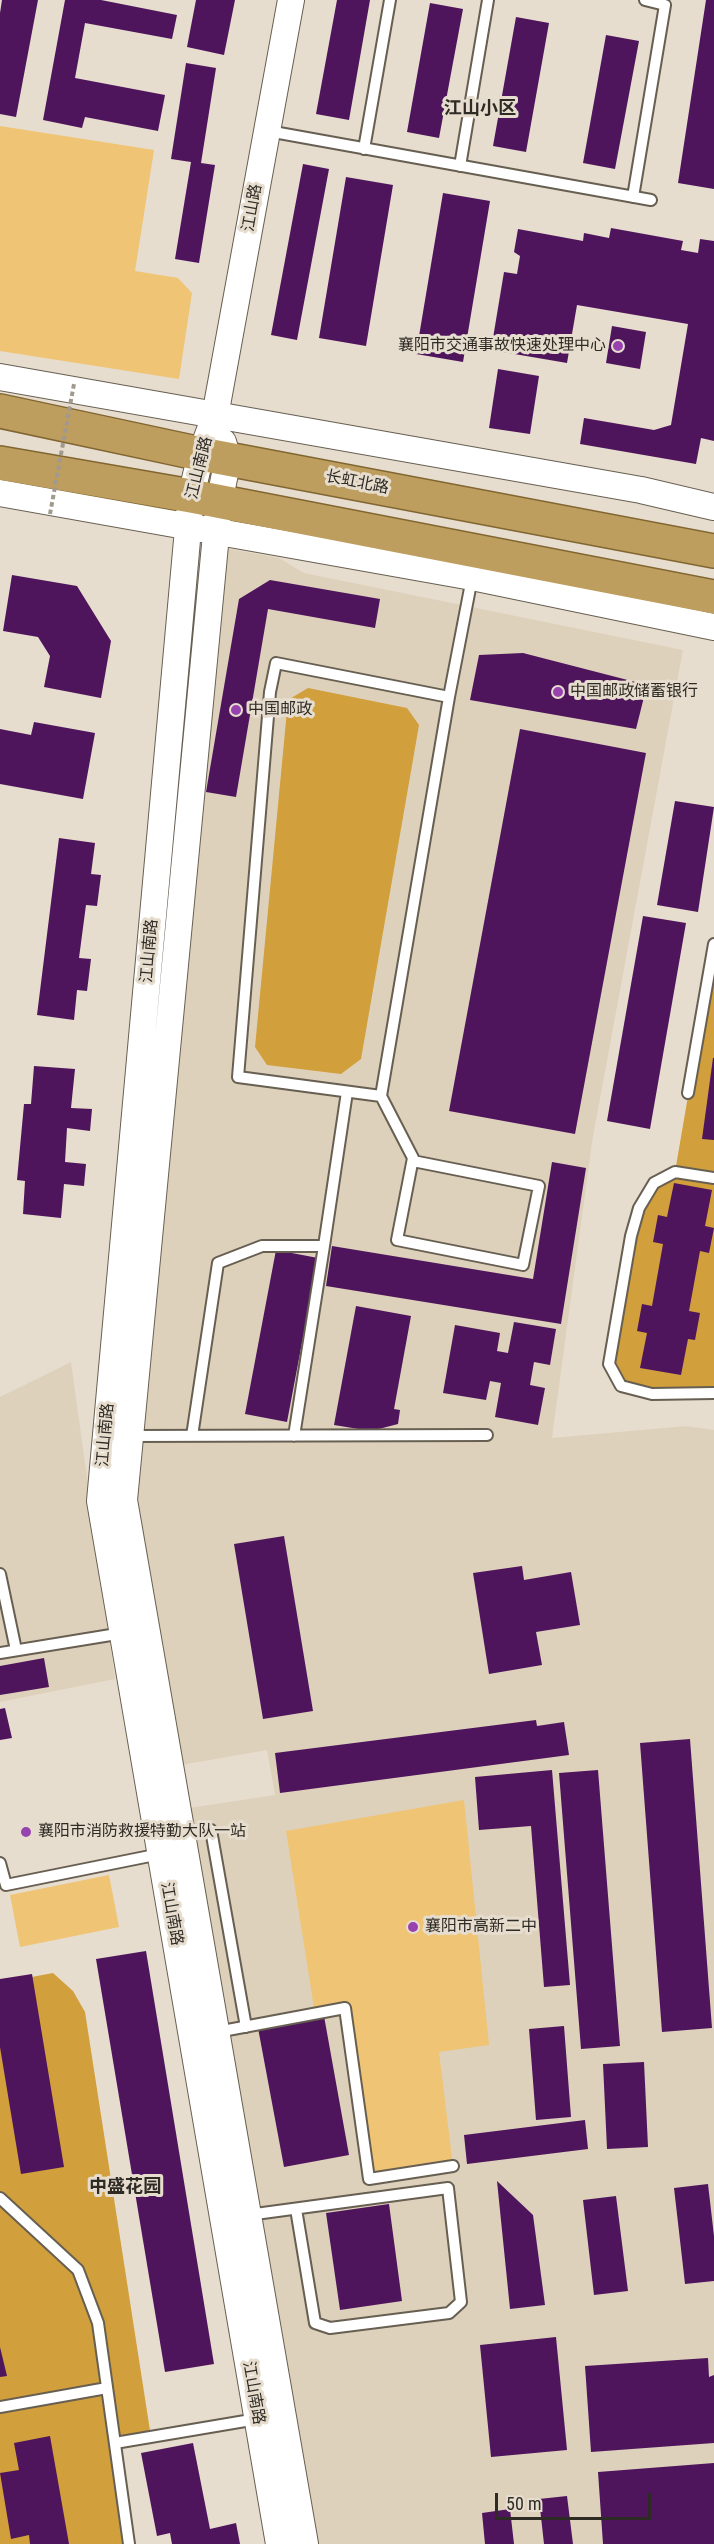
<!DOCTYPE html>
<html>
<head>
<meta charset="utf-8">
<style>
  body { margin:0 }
  #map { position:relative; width:714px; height:2544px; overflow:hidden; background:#e7ddce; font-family:"Roboto Condensed",sans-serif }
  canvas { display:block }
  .scale { position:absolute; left:495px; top:2493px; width:156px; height:27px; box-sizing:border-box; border:3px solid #2e2b25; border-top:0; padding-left:8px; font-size:18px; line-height:21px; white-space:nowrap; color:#2e2b25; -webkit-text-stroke:4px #e7ddce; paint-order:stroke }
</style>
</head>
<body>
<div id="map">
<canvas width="714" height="2544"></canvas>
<div class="scale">50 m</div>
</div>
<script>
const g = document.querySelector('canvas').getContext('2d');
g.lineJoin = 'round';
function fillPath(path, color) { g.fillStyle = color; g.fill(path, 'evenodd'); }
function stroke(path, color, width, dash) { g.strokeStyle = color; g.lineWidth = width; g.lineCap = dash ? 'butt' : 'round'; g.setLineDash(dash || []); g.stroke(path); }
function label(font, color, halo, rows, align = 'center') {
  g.font = font + ' "Roboto Condensed","Noto Sans SC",sans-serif'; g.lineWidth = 6; g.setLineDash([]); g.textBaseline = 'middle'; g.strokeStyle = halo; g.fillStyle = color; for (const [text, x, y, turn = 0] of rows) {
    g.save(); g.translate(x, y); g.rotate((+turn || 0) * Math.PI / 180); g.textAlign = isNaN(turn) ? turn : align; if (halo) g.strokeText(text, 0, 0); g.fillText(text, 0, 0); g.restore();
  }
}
const built = new Path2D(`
  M218,547l61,11 25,15 379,77 -91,492 -40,296 134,-12 28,4v1114h-395l-137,-735 93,-14 -8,-45 -92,16 -41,-298z
  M71,1362l44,317 -115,23v-305z`);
const green = new Path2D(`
  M0,126l154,24 -19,121 43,7 14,15 -13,86 -179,-28z
  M464,1800l25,245 -50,7 14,114 -84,13 -24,-170 -30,5 -29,-183z
  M109,1875l10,52 -99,20 -10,-52z`);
const forest = new Path2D(`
  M308,688l99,20 12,17 -58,334 -20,15 -74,-9 -12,-18 33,-347z
  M714,944v449l-62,1 -31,-8 -12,-22 22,-128 23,-53 21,-11z
  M53,1973l20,18 12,21 66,425 -36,6 14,101h-129v-561z`);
const building = new Path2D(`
  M2,0h36l-22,117 -16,-3v-101z
  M65,0h36l76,15 -5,24 -87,-16 -10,55 90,17 -7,36 -73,-14 -3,11 -39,-8z
  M196,0h39l-11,55 -37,-8z
  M337,0h33l-21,120 -33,-6z
  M706,0h8v189l-36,-6z
  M430,3l33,6 -24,129 -32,-6z
  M516,17l33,6 -23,129 -33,-6z
  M606,35l33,6 -24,128 -32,-6z
  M186,63l30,5 -15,95 14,2 -16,98 -24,-4 16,-97 -20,-3z
  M303,164l26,5 -32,171 -26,-5z
  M346,177l47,8 -27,161 -47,-8z
  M443,193l47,8 -27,161 -47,-8z
  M611,228l72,13 -2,9 17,3 2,-14 14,2v200l-13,-3 -5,26 -116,-20 4,-26 70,12 17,-5 17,-101 -111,-19 -10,58 -76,-13 13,-78 13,2 3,-18 -6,-4 4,-23 65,12 1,-8 25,5z
  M612,326l34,6 -6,37 -34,-6z
  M498,369l41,7 -9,58 -41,-6z
  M12,575l65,11 34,55 -10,57 -57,-11 6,-31 -12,-19 -35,-6z
  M270,580l110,19 -5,29 -107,-19 -32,188 -30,-5 33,-193z
  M523,653l124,32 -11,44 -166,-29 9,-45z
  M34,722l61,11 -12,66 -83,-15v-55l31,6z
  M520,729l126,24 -71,381 -126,-23z
  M675,801l39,6 -16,105 -41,-7z
  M59,838l36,5 -4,31 10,1 -4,31 -11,-1 -7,53 12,1 -4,32 -10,-1 -3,30 -37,-5z
  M643,916l43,7 -36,206 -43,-8z
  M713,1058h1v82l-12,-1z
  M34,1066l41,3 -4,39 21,1 -2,22 -23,-3 -2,34 21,2 -2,22 -20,-2 -3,34 -38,-4 2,-33 -8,-1 7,-76h7z
  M552,1162l34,6 -25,156 -235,-38 6,-40 201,33z
  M674,1183l38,7 -7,36 9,2 -5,25 -9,-2 -11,60 11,2 -5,27 -7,-1 -7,36 -41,-7 7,-35 -10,-2 5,-27 10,2 11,-62 -10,-2 5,-27 9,2z
  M276,1250l42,8 -31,164 -42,-8z
  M356,1306l55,10 -17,93 6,1 -2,14 -27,7 -37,-6z
  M514,1322l42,7 -6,36 -16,-3 -4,23 15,3 -7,37 -43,-8 6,-34 -11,-2 -4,19 -43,-7 12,-68 45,8 -3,18 11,2z
  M284,1536l29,175 -50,8 -29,-175z
  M522,1566l2,14 47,-8 9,53 -44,7 6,33 -53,9 -16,-101z
  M44,1658l5,29 -49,8v-29z
  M5,1708l7,30 -12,2v-31z
  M536,1720l1,6 27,-4 5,33 -289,38 -5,-40z
  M690,1739l22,289 -50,4 -22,-289z
  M552,1770l18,215 -26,2 -13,-161 -52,4 -4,-53z
  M598,1770l22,276 -39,3 -22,-276z
  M146,1951l68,413 -49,8 -69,-413z
  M32,1974l32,193 -43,7 -21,-127v-68z
  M324,2016l25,139 -65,12 -26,-139z
  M564,2026l7,91 -35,3 -7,-91z
  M644,2062l4,85 -41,2 -4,-85z
  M585,2120l3,29 -121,15 -3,-29z
  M497,2181l36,34 12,90 -35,4z
  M708,2184l6,52v45l-29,3 -11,-96z
  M616,2196l12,95 -34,4 -11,-95z
  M389,2204l13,97 -62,9 -14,-97z
  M556,2337l11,113 -76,7 -11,-112z
  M0,2347l7,29 -7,1z
  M708,2358l1,19 5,-2v68l-123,9 -6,-86z
  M50,2436l19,108h-39l-1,-9 -18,4 -11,-66 19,-3 -5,-27z
  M193,2443l17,86 26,-6 4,21h-68l-2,-11 -13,3 -16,-83z
  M714,2463v81h-111l-5,-72z
  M567,2496l6,48h-29l-5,-45z
  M510,2509l4,35h-29l-3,-31z`);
const service = new Path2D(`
  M268,131l383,69
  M364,149l26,-149
  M460,166l28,-166
  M633,197l32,-192 -20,-5
  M449,697l-173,-34 -6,29 -32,385 143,19 68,-399 23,-119
  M688,1093l26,-149
  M381,1096l32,62 -16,82 126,25 16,-79 -126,-25
  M714,1178l-39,-6 -21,11 -15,25 -8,28 -22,128 12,22 31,8 62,-1
  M324,1246l23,-154
  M130,1436l357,-1
  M192,1436l26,-173 44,-17h62l-30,190
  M0,1574l16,76
  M0,1653l123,-20
  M211,1830l35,197
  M0,1863l6,22 154,-31
  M217,2032l128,-24 24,171 84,-13
  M0,2198l78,72 20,53 31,221
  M248,2215l200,-27 13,114 -12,11 -119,15 -15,-5 -19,-114
  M0,2407l107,-19
  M115,2443l142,-24`);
const tertiary = new Path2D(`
  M0,377l641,113 73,17
  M223,442l5,17 -9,44 -95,997 181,1044
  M0,493l472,84 242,50
  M279,2544l-179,-1043 91,-1005 10,-42 14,-38 76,-416`);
const trunk = new Path2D(`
  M0,411l201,43 513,97
  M0,463l191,33 523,101`);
const pathBridge = new Path2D(`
  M50,514l24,-130`);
const markers = [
  [618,346,6,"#9842b0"],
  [558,692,6,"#9842b0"],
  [236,710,6,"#9842b0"],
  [26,1832,6,"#9842b0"],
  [413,1927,6,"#9842b0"]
];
const streetNames = [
  ["江山路",253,208,-80],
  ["江山南路",200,468,-76],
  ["长虹北路",357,483,11],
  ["江山南路",150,951,-85],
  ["江山南路",106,1435,-85],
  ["江山南路",171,1914,80],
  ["江山南路",253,2393,80]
];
const poiNames = [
  ["襄阳市交通事故快速处理中心",606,346,"right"],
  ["中国邮政储蓄银行",570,692],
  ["中国邮政",248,710],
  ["襄阳市消防救援特勤大队一站",38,1832],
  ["襄阳市高新二中",425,1927]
];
const neighbourhoodNames = [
  ["江山小区",480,109],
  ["中盛花园",125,2187]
];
fillPath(built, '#ded1bb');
fillPath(green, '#efc474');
fillPath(forest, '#d19f3b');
fillPath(building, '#4e155d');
stroke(service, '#675f52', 14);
stroke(tertiary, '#675f52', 28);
stroke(trunk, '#816631', 36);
stroke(service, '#fff', 10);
stroke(tertiary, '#fff', 26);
stroke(trunk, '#be9e5f', 33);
stroke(pathBridge, '#a1998e', 4, [4.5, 3]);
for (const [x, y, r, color] of markers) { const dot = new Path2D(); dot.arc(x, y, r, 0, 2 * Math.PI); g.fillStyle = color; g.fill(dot); stroke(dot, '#e7ddce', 2); }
label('16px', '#2e2b25', '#e7ddce', streetNames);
label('16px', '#2e2b25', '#e7ddce', poiNames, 'left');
label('bold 18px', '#2e2b25', '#e7ddce', neighbourhoodNames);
</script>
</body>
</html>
